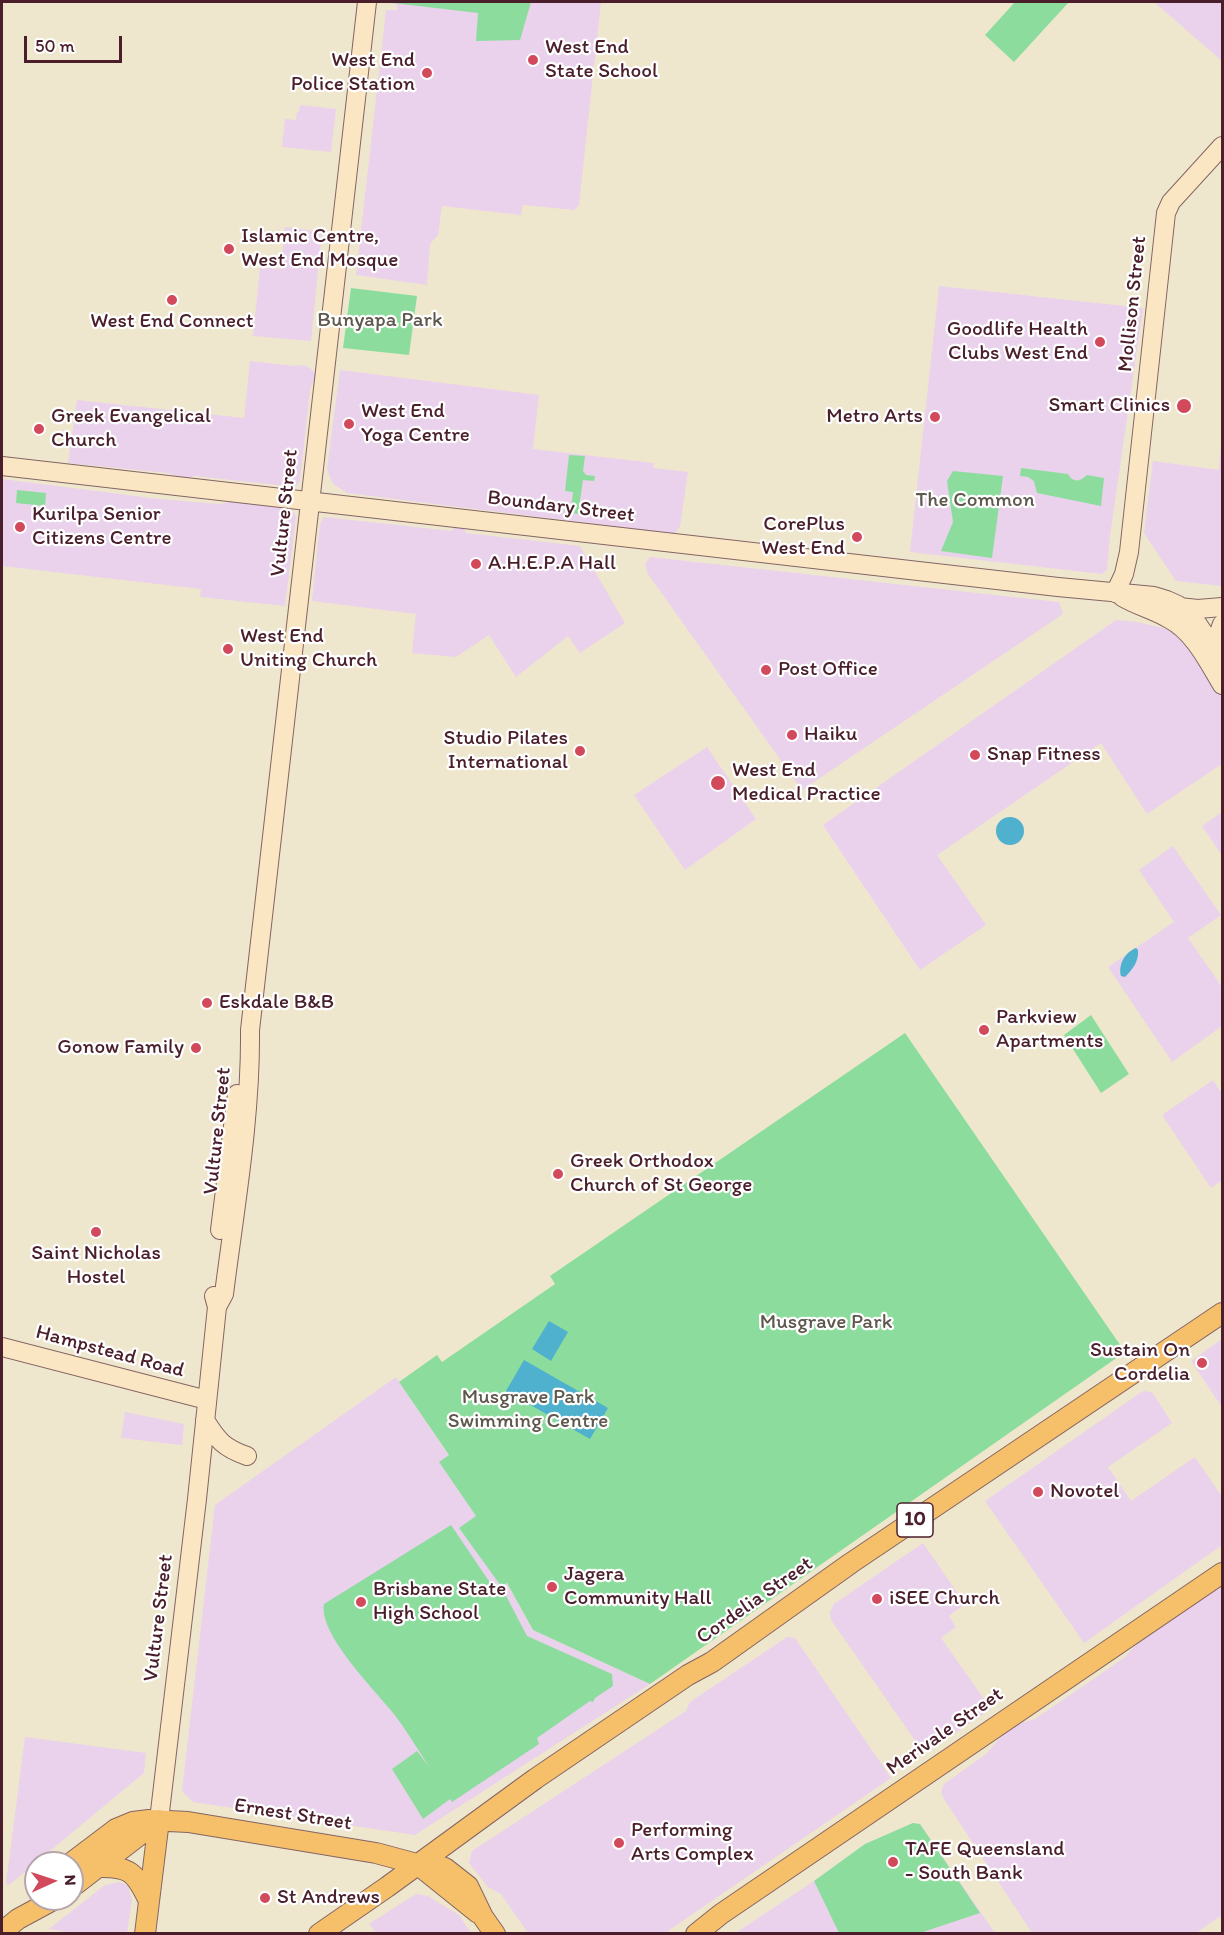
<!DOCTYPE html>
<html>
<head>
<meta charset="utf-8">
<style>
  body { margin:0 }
  #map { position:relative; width:1224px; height:1935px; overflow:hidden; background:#efe7cd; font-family:Itim,sans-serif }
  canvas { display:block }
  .frame { position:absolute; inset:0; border:3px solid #4a1f2b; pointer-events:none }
  .north { position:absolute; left:24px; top:1851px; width:60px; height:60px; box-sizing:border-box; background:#fff; border:2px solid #b7a5aa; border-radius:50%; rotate:87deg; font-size:16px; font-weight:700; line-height:24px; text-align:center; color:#4a1f2b }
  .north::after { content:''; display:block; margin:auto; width:21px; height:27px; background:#d1495b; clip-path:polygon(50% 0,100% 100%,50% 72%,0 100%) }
  .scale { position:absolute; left:24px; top:36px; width:98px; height:27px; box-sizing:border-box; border:3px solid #4a1f2b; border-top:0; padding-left:8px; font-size:18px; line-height:21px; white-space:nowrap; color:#4a1f2b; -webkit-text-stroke:4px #fff; paint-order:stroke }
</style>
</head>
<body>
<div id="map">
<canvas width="1224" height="1935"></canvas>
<div class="frame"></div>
<div class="north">N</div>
<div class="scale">50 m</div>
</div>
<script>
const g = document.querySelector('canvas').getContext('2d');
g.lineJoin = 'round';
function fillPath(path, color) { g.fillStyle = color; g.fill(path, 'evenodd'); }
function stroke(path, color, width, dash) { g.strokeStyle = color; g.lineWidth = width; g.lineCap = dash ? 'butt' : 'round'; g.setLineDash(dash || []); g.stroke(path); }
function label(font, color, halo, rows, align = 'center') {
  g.font = font + ' Itim,sans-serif'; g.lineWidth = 4.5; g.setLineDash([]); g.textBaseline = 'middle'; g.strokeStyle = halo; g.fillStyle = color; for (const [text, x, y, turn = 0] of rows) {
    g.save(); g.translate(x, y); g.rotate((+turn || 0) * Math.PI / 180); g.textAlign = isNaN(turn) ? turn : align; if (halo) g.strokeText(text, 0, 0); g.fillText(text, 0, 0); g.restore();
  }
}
const built = new Path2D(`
  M387,2h214l-22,203 -5,5 -51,-5 -2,10 -79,-9 -4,29 -8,9 -3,41 -71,-10 30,-265h11v-6l-10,-1z
  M1154,2h68v59z
  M300,105l36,4 -5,43 -49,-5 3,-28 11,1 1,-8h2z
  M285,227l37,5 -11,109 -58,-5 7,-69 21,2z
  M939,286l204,22 -33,228 -3,34 -5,4 -192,-22z
  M250,361l44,5 10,-1 6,3 5,5 -1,7 -4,9 -10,92 -4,6 -102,-11 -8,3 -18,-6 -100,-10 9,-63 167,18z
  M340,370l199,25 -6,54 121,14 -1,5 35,4 -8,54 -5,8 -328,-41 -14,-9 -6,-15z
  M1222,436v150l-46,-5 -32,-48 9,-72 66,9z
  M2,479l157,20 61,5 15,-3 46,5 7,3 6,3 2,5 -11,89 -85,-9 1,-8 -199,-23z
  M324,517l128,14 3,-5 9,1 2,6 114,13 45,77 -45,30 -12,-17 -52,41 -27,-42 -33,22 -44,-4 4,-39 -104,-13 8,-77z
  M650,557l409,45 4,12 -261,176 -154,-216 -3,-10z
  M1116,620l21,2 34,8 14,12 37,55v67l-75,50 -46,-71 -164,112 49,70 -66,45 -97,-145z
  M707,747l49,72 -71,51 -51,-75z
  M1222,812v43l-20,-29z
  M1173,846l48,69 -33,23 34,49v39l-50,36 -64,-95 66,-45 -35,-52z
  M1213,1080l9,14v86l-11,8 -49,-73z
  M1222,1339v68l-31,-46z
  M396,1377l53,79 -9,7 37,54 -18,11 43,58 4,-4 27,48 117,54 -235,151 -222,-33 -11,-11 33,-286z
  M1143,1391l9,1 20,31 -64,44 23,34 64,-44 27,40v48l-138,98 -99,-142z
  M125,1412l59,12 -2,21 -61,-7z
  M923,1543l42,61 -16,12 7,11 -15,11 50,71 -60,40 -5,1 -5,-1 -90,-129 -1,-8 4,-8z
  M1222,1582v333l-26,18h-164l-88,-134 -3,-7 3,-8 42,-30 18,-21 13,-9 18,-5 89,-61 21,-23z
  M787,1637l8,1 96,140 -226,155h-137l-27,-39 -13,-7 -19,-24 3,-12 214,-140 4,-9z
  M25,1737l121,16 -2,20 -135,112 -3,-1z
  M913,1823l7,1 75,109 -261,1 80,-53 51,-37z
  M120,1882l8,4 4,14 -5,33 -49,1 -29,-5 56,-44z
  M416,1894l12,2 31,19 12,18h-95l-7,-9z`);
const green = new Path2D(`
  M393,2h138l-11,38 -44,1 2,-28 -85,-10z
  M1015,2h54l-55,60 -29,-27z
  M351,288l66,8 -8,59 -66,-7z
  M569,455l16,1 -2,15 3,4 9,1 -1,5 -11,-1 -5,34 -15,-3 8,-3 2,-16 -8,-1z
  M1021,468l47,6c5,9 12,8 19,1l17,3 -3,28 -64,-13 -3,-12 -6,-4 -8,-1z
  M953,471l50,5 -11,82 -51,-7 12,-29 -6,-41z
  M17,490l29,3 -1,13 -29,-3z
  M1091,1015l38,59 -28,19 -37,-58z
  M905,1033l220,319 -475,332 -117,-54 -26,-47 -6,3 -42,-58 17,-12 -37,-54 10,-7 -50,-73 38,-27 5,7 113,-78 -5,-8z
  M451,1525l48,71 5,-4 23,44 85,38 1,12 -18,12 -2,4 -3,-1 -53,37 2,6 -87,58 -2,-3 -27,20 -31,-50 25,-18 13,17c-12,-18 -23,-37 -36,-54 -18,-23 -76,-80 -70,-110z
  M913,1823l7,1 60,89 -60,20h-81l-25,-52 51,-37z`);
const water = new Path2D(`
  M996 831a14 14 0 1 1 28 0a14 14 0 1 1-28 0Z
  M1136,948l2,2c1,11 -5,19 -13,27l-4,-1c-3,-11 4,-24 15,-28z
  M549,1321l19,11 -17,29 -19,-12z
  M524,1360l84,48 -18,31 -84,-48z`);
const secondary = new Path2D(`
  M2,466l1056,121 96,9 13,4 11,5 15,12 29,43
  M1115,593l9,-19 5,-22 37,-339 5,-11 51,-56
  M1122,597c15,9 32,13 47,22 25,13 39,43 53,66
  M1179,607l19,2 24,-2
  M1217,652l1,-17 4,-11
  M220,1230l17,-136
  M217,1307l7,-13c11,-87 27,-176 26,-264l117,-1028
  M2,1347l205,53
  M205,1420c13,21 19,28 42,36
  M159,1820l38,-321 20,-192 -3,-11`);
const primary = new Path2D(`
  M71,1863l45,-34 17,-7 16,-2 39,2 188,31 41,11 20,1 8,3 23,18 15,31 12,17
  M417,1864l61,49
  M98,1867c31,-1 37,5 50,32
  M72,1887l87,-67
  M2,1932l16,-13 37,-20
  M145,1934l14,-114
  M319,1934l68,-47 148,-108 153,-104 24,-13 139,-99 371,-250
  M696,1934l25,-20 501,-341`);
const markers = [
  [533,60,6,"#d1495b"],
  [427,73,6,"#d1495b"],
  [229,249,6,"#d1495b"],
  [172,300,6,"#d1495b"],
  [1100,342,6,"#d1495b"],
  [1184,406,8,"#d1495b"],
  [935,417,6,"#d1495b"],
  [349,424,6,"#d1495b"],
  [39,429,6,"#d1495b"],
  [20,527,6,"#d1495b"],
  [857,537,6,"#d1495b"],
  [476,564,6,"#d1495b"],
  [228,649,6,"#d1495b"],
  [766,670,6,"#d1495b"],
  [792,735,6,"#d1495b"],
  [580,751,6,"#d1495b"],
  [975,755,6,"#d1495b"],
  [718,783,8,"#d1495b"],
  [207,1003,6,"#d1495b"],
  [984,1030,6,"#d1495b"],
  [196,1048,6,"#d1495b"],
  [558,1174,6,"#d1495b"],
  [96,1232,6,"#d1495b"],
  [1202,1363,6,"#d1495b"],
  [1038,1492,6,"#d1495b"],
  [552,1587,6,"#d1495b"],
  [877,1599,6,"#d1495b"],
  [361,1602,6,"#d1495b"],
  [619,1843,6,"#d1495b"],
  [893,1862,6,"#d1495b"],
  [265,1898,6,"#d1495b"]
];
const shields = [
  [915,1520,36]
];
const shieldNames = [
  ["10",915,1520]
];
const poiNames = [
  ["West End",545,48],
  ["State School",545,72],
  ["West End",415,61,"right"],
  ["Police Station",415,85,"right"],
  ["Islamic Centre,",241,237],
  ["West End Mosque",241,261],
  ["West End Connect",172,322,"center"],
  ["Goodlife Health",1088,330,"right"],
  ["Clubs West End",1088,354,"right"],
  ["Smart Clinics",1170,406,"right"],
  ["West End",361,412],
  ["Yoga Centre",361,436],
  ["Greek Evangelical",51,417],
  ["Church",51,441],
  ["Metro Arts",923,417,"right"],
  ["Kurilpa Senior",32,515],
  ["Citizens Centre",32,539],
  ["CorePlus",845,525,"right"],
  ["West End",845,549,"right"],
  ["A.H.E.P.A Hall",488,564],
  ["West End",240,637],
  ["Uniting Church",240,661],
  ["Post Office",778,670],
  ["Haiku",804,735],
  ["Studio Pilates",568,739,"right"],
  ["International",568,763,"right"],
  ["Snap Fitness",987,755],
  ["West End",732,771],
  ["Medical Practice",732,795],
  ["Eskdale B&B",219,1003],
  ["Parkview",996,1018],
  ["Apartments",996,1042],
  ["Gonow Family",184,1048,"right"],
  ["Greek Orthodox",570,1162],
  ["Church of St George",570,1186],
  ["Saint Nicholas",96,1254,"center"],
  ["Hostel",96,1278,"center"],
  ["Sustain On",1190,1351,"right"],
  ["Cordelia",1190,1375,"right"],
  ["Novotel",1050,1492],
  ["Jagera",564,1575],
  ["Community Hall",564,1599],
  ["Brisbane State",373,1590],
  ["High School",373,1614],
  ["iSEE Church",889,1599],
  ["Performing",631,1831],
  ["Arts Complex",631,1855],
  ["TAFE Queensland",905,1850],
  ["- South Bank",905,1874],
  ["St Andrews",277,1898]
];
const streetNames = [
  ["Mollison Street",1133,304,-84],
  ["Boundary Street",561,507,7],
  ["Vulture Street",285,513,-84],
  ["Vulture Street",218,1131,-84],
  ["Hampstead Road",110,1352,15],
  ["Cordelia Street",755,1601,-35],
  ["Vulture Street",159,1618,-83],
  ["Merivale Street",945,1732,-35],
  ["Ernest Street",293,1815,9]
];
const parkNames = [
  ["Bunyapa Park",380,321],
  ["The Common",975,501],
  ["Musgrave Park",826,1323],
  ["Musgrave Park",528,1398],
  ["Swimming Centre",528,1422]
];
fillPath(built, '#ead1ec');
fillPath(green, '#8cdd9d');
fillPath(water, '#4fb1ce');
stroke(secondary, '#846564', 20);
stroke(primary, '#846564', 22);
stroke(secondary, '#fbe6c4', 18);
stroke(primary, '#f6c06b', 20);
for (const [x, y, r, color] of markers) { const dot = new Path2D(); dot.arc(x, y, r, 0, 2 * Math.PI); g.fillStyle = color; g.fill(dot); stroke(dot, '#fff', 2); }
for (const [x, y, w] of shields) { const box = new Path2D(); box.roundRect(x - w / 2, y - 17, w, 34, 4.5); g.fillStyle = '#fff'; g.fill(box); stroke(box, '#4a1f2b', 1.5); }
label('bold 20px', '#4a1f2b', null, shieldNames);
label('21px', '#4a1f2b', '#fff', poiNames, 'left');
label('21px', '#4a1f2b', '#fff', streetNames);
label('21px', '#5e584d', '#fff', parkNames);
</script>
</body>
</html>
